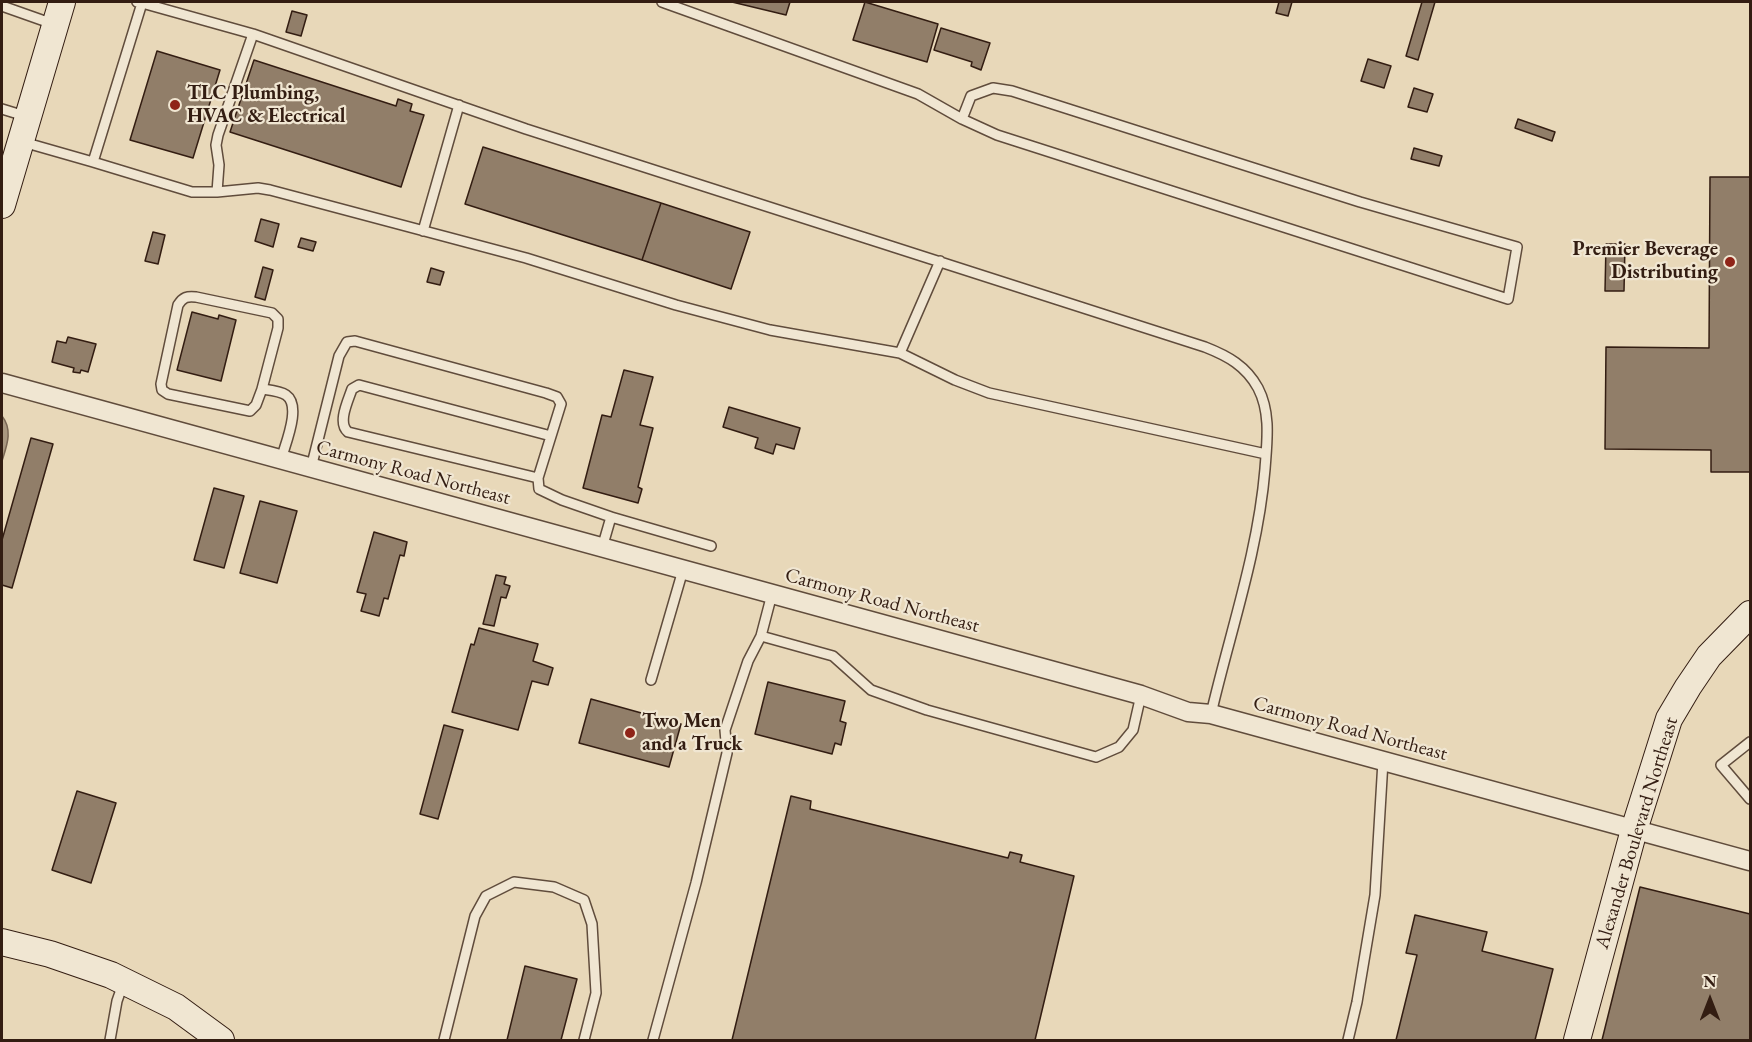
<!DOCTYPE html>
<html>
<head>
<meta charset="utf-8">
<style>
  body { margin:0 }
  #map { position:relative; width:1752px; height:1042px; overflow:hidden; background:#e8d8b9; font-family:"EB Garamond",serif }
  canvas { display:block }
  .frame { position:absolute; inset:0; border:3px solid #331d12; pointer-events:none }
  .north { position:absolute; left:1680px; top:970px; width:60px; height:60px; -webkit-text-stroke:4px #f0e6d2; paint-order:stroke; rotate:0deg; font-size:16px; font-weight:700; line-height:24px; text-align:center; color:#331d12 }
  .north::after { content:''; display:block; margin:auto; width:21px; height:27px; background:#331d12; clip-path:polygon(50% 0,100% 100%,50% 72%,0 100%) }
</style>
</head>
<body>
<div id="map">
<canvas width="1752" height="1042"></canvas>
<div class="frame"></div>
<div class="north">N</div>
</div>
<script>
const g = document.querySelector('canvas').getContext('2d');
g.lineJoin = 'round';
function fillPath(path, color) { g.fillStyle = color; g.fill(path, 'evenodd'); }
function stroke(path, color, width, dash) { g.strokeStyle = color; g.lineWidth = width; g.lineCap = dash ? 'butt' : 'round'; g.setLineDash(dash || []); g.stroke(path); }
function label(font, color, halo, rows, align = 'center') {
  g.font = font + ' "EB Garamond",serif'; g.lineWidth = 4.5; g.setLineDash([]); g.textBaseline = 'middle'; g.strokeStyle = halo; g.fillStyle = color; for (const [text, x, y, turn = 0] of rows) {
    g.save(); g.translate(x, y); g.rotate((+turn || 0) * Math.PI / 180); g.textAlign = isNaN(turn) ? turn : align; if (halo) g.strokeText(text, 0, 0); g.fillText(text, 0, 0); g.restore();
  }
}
const water = new Path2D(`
  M2,416c11,14 5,29 0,45z`);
const building = new Path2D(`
  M732,2h58l-4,13z
  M865,2l73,22 -11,38 -74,-22z
  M1279,2h13l-4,14 -12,-3z
  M1422,2h13l-17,58 -12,-4z
  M292,11l15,4 -6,21 -15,-4z
  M941,28l49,15 -9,27 -10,-4 1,-4 -38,-12z
  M157,51l63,19 -27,88 -63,-18z
  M1368,59l23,7 -7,22 -23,-7z
  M254,60l142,46 2,-7 14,5 -2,7 14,4 -23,72 -171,-55z
  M1414,88l19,6 -6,18 -19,-5z
  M1518,119l37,13 -3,9 -37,-13z
  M483,147l178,56 -19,57 -177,-56z
  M1414,148l28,8 -3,10 -28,-7z
  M1710,177h40v295h-39v-22l-106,-1 1,-102 103,1z
  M661,203l89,29 -19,57 -89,-29z
  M261,219l18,5 -6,23 -18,-6z
  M153,232l12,3 -7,29 -13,-3z
  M301,238l15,4 -3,9 -15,-4z
  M1606,244h19l-1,47h-19z
  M263,267l10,3 -8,30 -10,-3z
  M431,268l13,4 -4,13 -13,-3z
  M192,312l26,7 1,-4 17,5 -15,61 -44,-11z
  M68,337l28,7 -8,28 -7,-2 -1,3 -7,-1 1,-4 -22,-6 5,-21 9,2z
  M624,370l29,7 -13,48 13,3 -15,59 4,2 -4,14 -55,-15 19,-73 9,2z
  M729,407l71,21 -6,21 -18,-5 -3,10 -18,-6 3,-10 -35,-11z
  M31,438l22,6 -41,144 -10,-3v-45z
  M214,488l30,8 -20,72 -30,-8z
  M260,501l37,10 -20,72 -37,-10z
  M374,532l33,10 -3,14 -4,-1 -12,44 -4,-1 -5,18 -18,-5 5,-17 -9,-2z
  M496,575l10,2 -2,7 6,2 -4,12 -5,-1 -7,29 -11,-2z
  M479,628l59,16 -5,17 20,7 -5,17 -16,-4 -14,49 -66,-18 19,-68 3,1z
  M768,682l77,19 -5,20 6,2 -5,22 -6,-2 -3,11 -77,-20z
  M591,699l90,25 -12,43 -90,-24z
  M444,725l19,5 -25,89 -18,-5z
  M77,791l39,12 -25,80 -39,-13z
  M791,796l20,5 -1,8 198,49 2,-6 12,3 -2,7 54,14 -39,164h-303z
  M1640,887l110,27v126h-148z
  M1415,915l72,17 -5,19 71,18 -18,71h-139l21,-85 -11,-2z
  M525,966l52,13 -16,61h-54z`);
const lane = new Path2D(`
  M662,2l256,92 44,25 35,16 511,164 9,-52 -157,-45 -348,-111 -19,-3 -22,8 -9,23
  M142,3l111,31 273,95 679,218c23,9 41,19 53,41 13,25 9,53 7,81 -7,84 -35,163 -54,245
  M2,6l51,18
  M2,109l26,8
  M23,142l70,20 49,-159 -5,-1
  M93,162l99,30h25l41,-4 12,2 256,68 150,47 94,25 130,23 55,27 34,13 277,61
  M217,192l2,-27 -3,-20 2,-10 35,-101
  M423,231l36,-126
  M900,353l40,-92
  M262,389l-6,16 -6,6 -82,-17 -6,-4 -1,-6 17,-79c5,-8 9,-9 18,-8l76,16 6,6v9l-16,61c6,1 18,2 24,6 16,11 -1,49 -5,65
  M311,468l28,-112 8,-14 8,-1 191,52 11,4 4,7 -23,74 1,11 23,11 49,17 -9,31
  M538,478l-190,-46c-11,-9 0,-31 4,-43l7,-4 192,51
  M611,517l100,29
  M761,636l72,20 38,34 56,20 169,47 23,-10 14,-17 8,-35
  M651,680l32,-110
  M1750,742l-29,23 29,34
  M110,1040l7,-39 6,-17
  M444,1040l31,-124 11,-20 28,-14 40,5 30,13 8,24 4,69 -12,47
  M653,1040l43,-157 31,-130 -2,-23 23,-69 13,-25 11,-42
  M1348,1040l9,-38 18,-107 8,-134`);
const street = new Path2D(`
  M2,383l1139,312 47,17 23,2 539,147`);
const secondary = new Path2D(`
  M2,205l60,-203
  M2,942l48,12 61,21 65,32 45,33
  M1577,1040l57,-210 35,-111 19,-32 21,-31 41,-42`);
const markers = [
  [175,105,6,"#8f2418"],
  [1730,262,6,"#8f2418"],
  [630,733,6,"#8f2418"]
];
const poiNames = [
  ["TLC Plumbing,",187,94],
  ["HVAC & Electrical",187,117],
  ["Premier Beverage",1718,250,"right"],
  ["Distributing",1718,273,"right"],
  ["Two Men",642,722],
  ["and a Truck",642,745]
];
const streetNames = [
  ["Carmony Road Northeast",413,473,15],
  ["Carmony Road Northeast",882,601,15],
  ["Carmony Road Northeast",1350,729,15],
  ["Alexander Boulevard Northeast",1637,833,-73]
];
fillPath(water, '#aa9880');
stroke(water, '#7a6754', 1.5);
fillPath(building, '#917e69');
stroke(building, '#331d12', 1.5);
stroke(lane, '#604c3c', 12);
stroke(street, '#604c3c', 21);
stroke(secondary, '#331d12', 28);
stroke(lane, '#f0e6d2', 9);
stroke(street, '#f0e6d2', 18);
stroke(secondary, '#f0e6d2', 26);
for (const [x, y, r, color] of markers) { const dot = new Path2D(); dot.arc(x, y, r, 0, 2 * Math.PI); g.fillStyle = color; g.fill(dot); stroke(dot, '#f0e6d2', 2); }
label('bold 20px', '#331d12', '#f0e6d2', poiNames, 'left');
label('20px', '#331d12', '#f0e6d2', streetNames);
</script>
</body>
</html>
